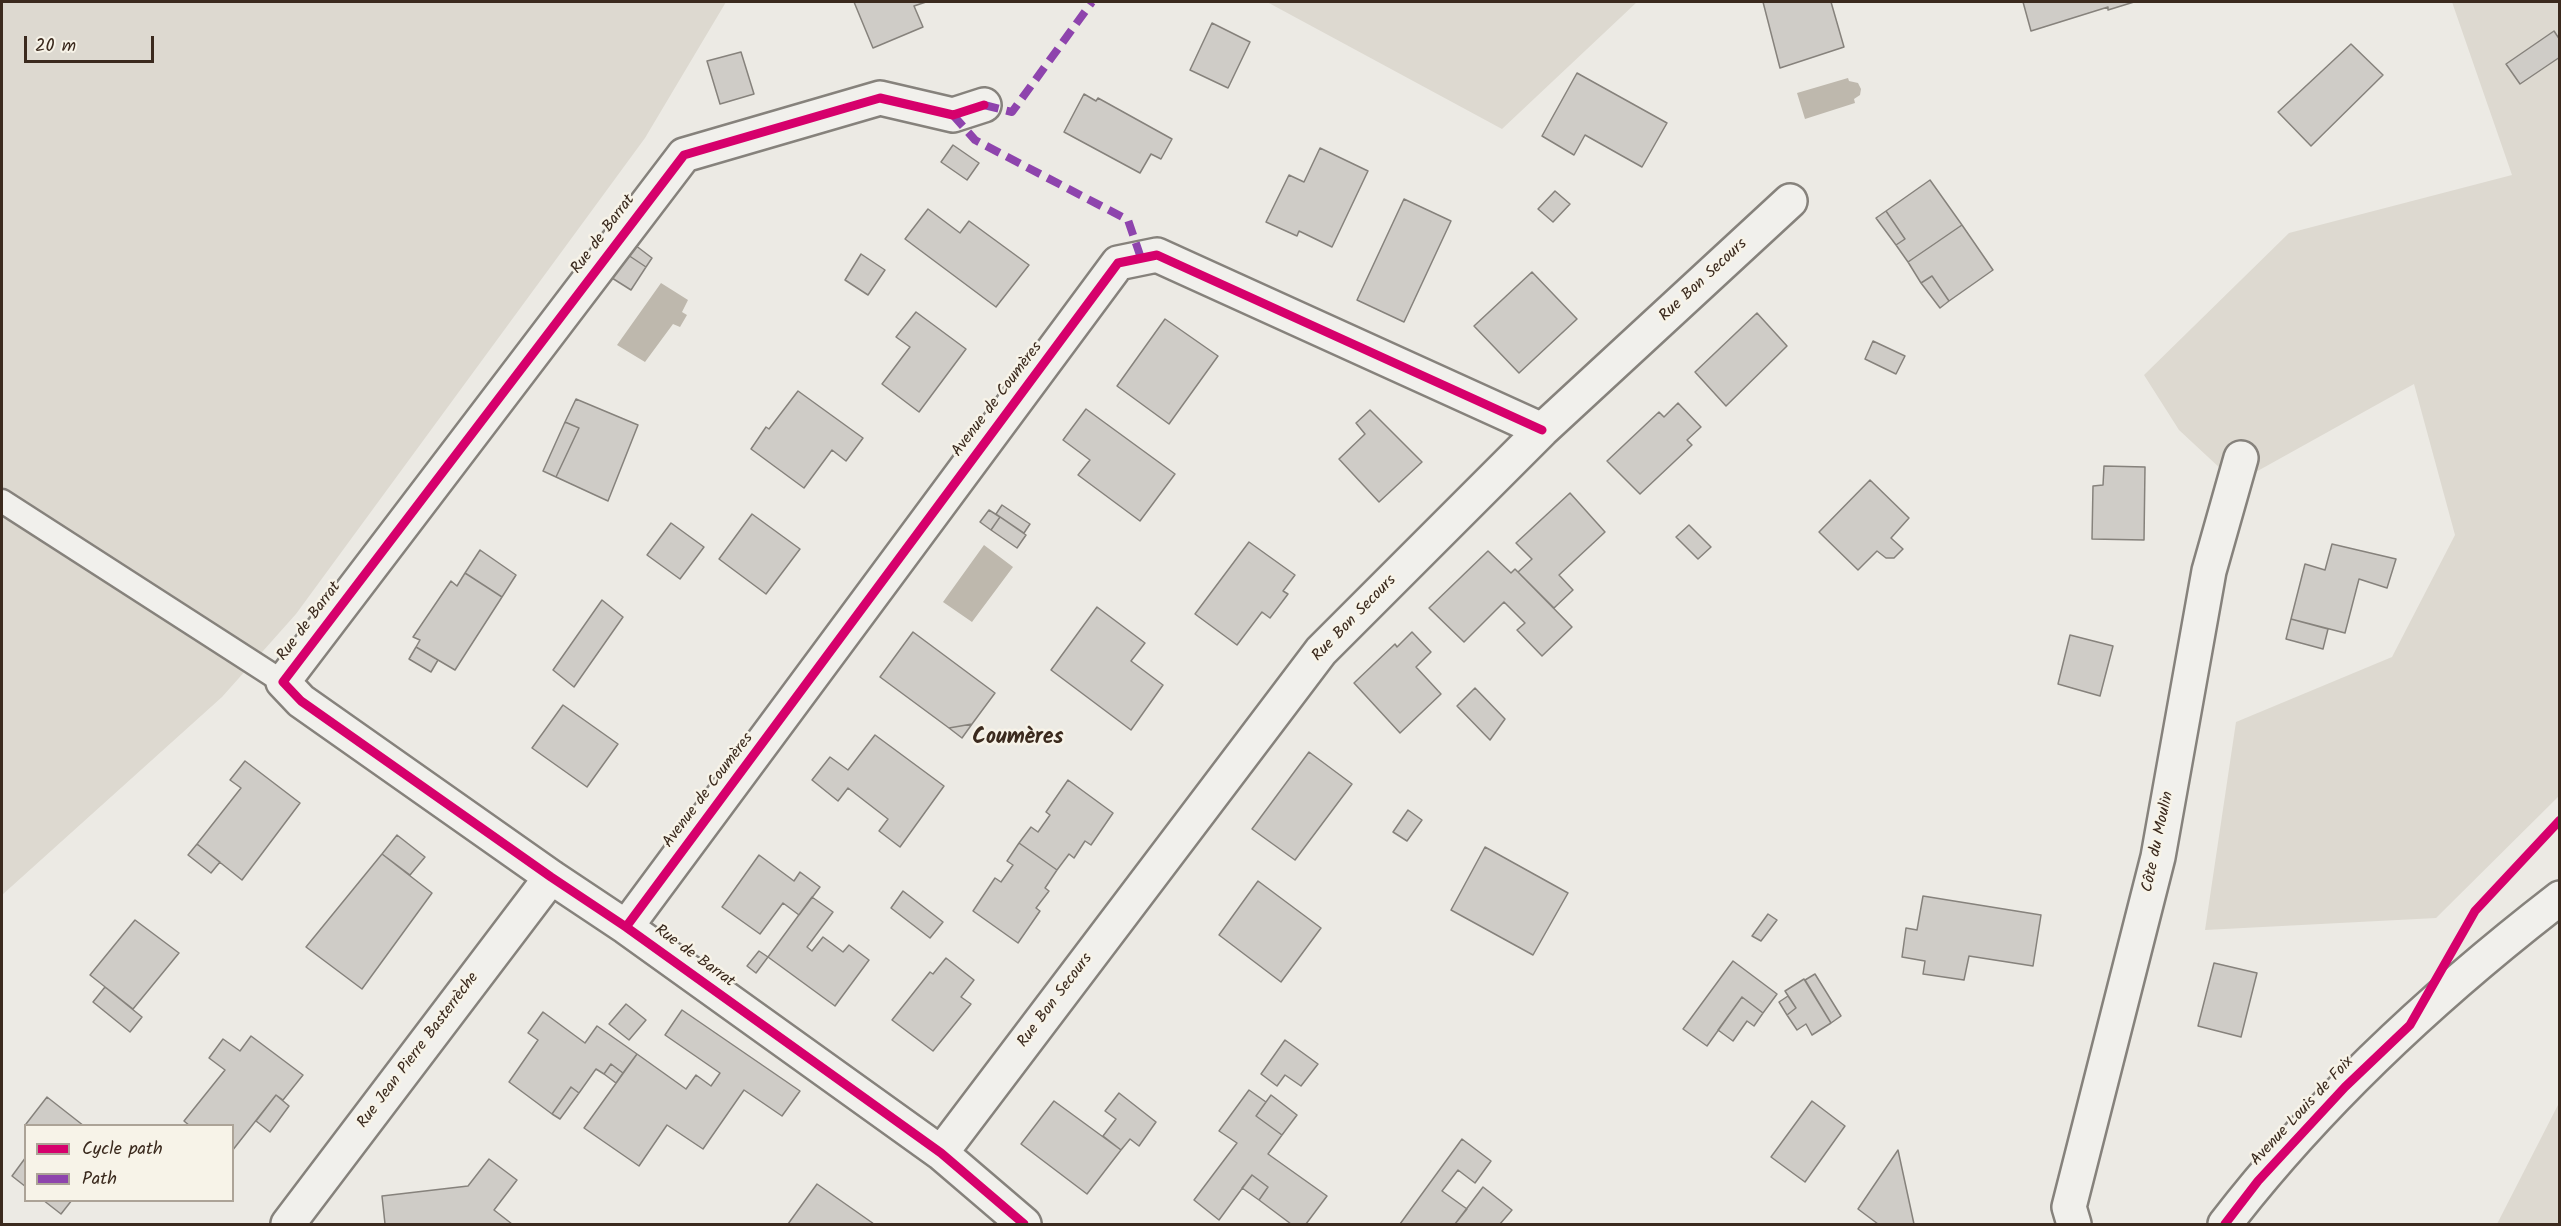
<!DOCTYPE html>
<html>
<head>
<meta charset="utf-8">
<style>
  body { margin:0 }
  #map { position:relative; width:2561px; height:1226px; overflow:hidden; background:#eceae4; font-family:Kalam,sans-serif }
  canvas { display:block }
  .frame { position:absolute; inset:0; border:3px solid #3b2a1e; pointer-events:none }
  .legend { position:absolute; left:24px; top:1124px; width:210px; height:78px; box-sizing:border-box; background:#f7f3e8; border:2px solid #aca397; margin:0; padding:8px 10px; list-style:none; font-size:18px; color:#3b2a1e }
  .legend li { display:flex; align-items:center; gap:12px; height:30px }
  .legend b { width:30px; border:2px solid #aca397 }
  .scale { position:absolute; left:24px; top:36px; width:130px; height:27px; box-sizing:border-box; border:3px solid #3b2a1e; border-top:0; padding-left:8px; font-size:18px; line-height:21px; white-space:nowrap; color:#3b2a1e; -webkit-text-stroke:4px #f7f3e8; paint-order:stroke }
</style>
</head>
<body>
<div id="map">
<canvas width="2561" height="1226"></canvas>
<div class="frame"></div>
<ul class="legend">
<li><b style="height:8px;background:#d6006c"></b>Cycle path</li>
<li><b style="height:8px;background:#8e44ad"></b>Path</li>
</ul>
<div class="scale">20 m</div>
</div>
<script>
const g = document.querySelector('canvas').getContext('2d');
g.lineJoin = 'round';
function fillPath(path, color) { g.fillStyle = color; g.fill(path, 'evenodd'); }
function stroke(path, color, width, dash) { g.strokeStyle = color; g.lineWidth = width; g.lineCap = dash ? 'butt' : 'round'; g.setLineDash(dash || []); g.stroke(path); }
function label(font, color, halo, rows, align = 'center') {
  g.font = font + ' Kalam,sans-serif'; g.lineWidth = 5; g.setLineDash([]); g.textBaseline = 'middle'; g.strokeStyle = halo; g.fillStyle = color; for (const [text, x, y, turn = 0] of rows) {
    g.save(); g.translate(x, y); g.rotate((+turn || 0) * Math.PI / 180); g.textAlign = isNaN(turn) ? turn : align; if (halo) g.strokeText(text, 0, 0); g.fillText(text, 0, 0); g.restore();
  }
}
const green = new Path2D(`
  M2,2h724l-81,136 -349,476 -74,83 -220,198z
  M1267,2h370l-135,127z
  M2452,2h107v794l-123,122 -231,12 31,-208 156,-65 63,-122 -41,-151 -178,99 -57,-53 -35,-55 145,-142 223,-58z
  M2559,1103v121h-62z`);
const water = new Path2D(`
  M1848,78l1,3 9,2 3,6 -1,6 -6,4 1,4 -50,16 -8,-26z
  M661,283l27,17 -6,12 5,3 -7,12 -7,-3 -28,38 -28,-17z
  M984,545l29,22 -41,55 -29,-20z`);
const building = new Path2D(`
  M854,2h72l-12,4 9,21 -50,21z
  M1763,2h68l13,45 -64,21z
  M2023,2h111l-26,8v-3l-77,24z
  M1212,23l38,19 -22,46 -38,-18z
  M2554,31l6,9v17l-40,27 -14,-20z
  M2351,44l32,31 -72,71 -33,-34z
  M741,52l13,42 -34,10 -13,-43z
  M1577,73l90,50 -25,44 -57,-32 -11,20 -32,-19z
  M1084,94l12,7 2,-3 74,41 -11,20 -10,-5 -11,19 -76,-41z
  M953,145l26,18 -12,17 -26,-18z
  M1320,148l48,23 -36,76 -33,-16 -2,5 -31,-14 23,-47 15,7z
  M1930,180l32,45 -54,37 -12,-17 9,-6 -19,-28z
  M1555,191l15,13 -17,18 -15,-13z
  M1404,199l47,22 -47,101 -47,-22z
  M928,209l32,24 9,-12 60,44 -33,42 -91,-68z
  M1886,211l19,28 -9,6 -20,-27z
  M1962,225l31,45 -44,31 -17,-25 -11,7 -13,-21z
  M635,245l17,13 -6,9 -18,-12z
  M861,254l24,16 -17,25 -23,-15z
  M628,255l18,12 -15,23 -19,-12z
  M1532,272l45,47 -58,54 -45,-47z
  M1932,276l17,25 -9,7 -19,-25z
  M916,312l50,37 -47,63 -37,-28 28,-37 -14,-10z
  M1757,313l30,33 -61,60 -31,-34z
  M1165,319l53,37 -49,68 -52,-38z
  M1873,341l32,15 -9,18 -31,-15z
  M798,391l65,47 -17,23 -14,-11 -28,38 -53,-39 15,-22 3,2z
  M576,399l62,26 -30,76 -52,-24 23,-49 -14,-6z
  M1678,403l23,24 -14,13 5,5 -52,49 -33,-33 52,-49 5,5z
  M1086,409l89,65 -35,47 -62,-46 12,-15 -27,-20z
  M1370,410l52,52 -43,40 -40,-43 26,-25 -9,-11z
  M565,422l14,6 -23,49 -13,-6z
  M2104,466l41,1 -1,73 -52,-1 1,-53 10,-1z
  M1870,480l39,38 -18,20 12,11 -9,9h-8l-9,-7 -19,19 -39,-38z
  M1570,493l35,39 -46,43 14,15 -19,18 -36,-36 14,-13 -16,-16z
  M1002,505l28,19 -6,9 -28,-19z
  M989,510l11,7 -9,13 -11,-8z
  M752,514l48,35 -34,45 -47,-35z
  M1000,517l26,18 -9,13 -26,-18z
  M671,523l33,24 -24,32 -33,-24z
  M1689,525l22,22 -13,12 -22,-22z
  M1249,542l46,33 -12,16 5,3 -18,24 -8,-6 -25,33 -42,-31z
  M2332,544l64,15 -9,29 -28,-9 -14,54 -54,-14 14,-55 20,6z
  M480,550l36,25 -14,22 -37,-24z
  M1488,551l23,22 4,-4 57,58 -30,29 -25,-26 8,-7 -21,-21 -40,40 -35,-34z
  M465,573l37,24 -47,73 -39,-23 4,-7 -7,-3 38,-56 6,5z
  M602,600l21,17 -49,70 -21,-17z
  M1097,607l48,36 -14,18 32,24 -32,45 -80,-60z
  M2291,619l37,10 -5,20 -37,-10z
  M913,632l82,61 -23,31 -23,4 -69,-51z
  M1412,632l19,20 -15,15 25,27 -41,39 -46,-50 41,-39 2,3z
  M2070,635l43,11 -13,50 -42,-12z
  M416,647l22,13 -7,12 -22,-13z
  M1475,688l30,31 -15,21 -33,-34z
  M563,705l55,39 -31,43 -55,-39z
  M972,724l-10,14 -13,-10z
  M875,735l69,51 -44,61 -21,-16 9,-12 -40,-31 -10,13 -26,-21 18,-23 18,13z
  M1309,752l43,32 -57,76 -43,-31z
  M245,761l55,42 -58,77 -45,-36 44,-56 -11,-8z
  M1068,780l45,33 -22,32 -6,-4 -11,17 -5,-4 -12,16 -38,-27 12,-16 7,5 12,-17 -4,-3z
  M1408,810l14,10 -15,21 -14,-9z
  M397,835l28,22 -15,18 -28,-21z
  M1019,843l38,27 -12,18 4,3 -13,17 4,3 -22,32 -45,-32 22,-33 6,4 12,-17 -6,-4z
  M197,844l23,18 -9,11 -23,-18z
  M1485,847l83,46 -35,62 -82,-45z
  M382,854l50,39 -70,96 -56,-42z
  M759,855l35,26 6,-9 20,15 -21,28 -16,-12 -23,31 -38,-27z
  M1258,881l63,47 -40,54 -62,-47z
  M903,891l40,31 -13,16 -39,-30z
  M1923,896l118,19 -8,51 -64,-10 -5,24 -41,-6 2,-13 -23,-4 4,-29 11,2z
  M812,897l21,15 -26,35 5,4 11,-14 20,15 6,-7 20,15 -34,46 -67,-49z
  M1768,914l9,6 -16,21 -9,-5z
  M135,920l44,33 -46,56 -43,-34z
  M759,951l9,6 -12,16 -9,-7z
  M946,958l28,22 -13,17 10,7 -38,47 -41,-31 38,-48 3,2z
  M1733,961l44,33 -14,19 -21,-16 -35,49 -24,-17z
  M2214,963l43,10 -16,64 -43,-11z
  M1815,974l26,42 -10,7 -26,-43z
  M1804,979l27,44 -19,12 -6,-11 -9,6 -10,-15 9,-7 -11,-17z
  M105,987l37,30 -12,15 -37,-30z
  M1788,996l8,12 -9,7 -8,-13z
  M1742,997l21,16 -9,13 -7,-5 -14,20 -15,-11z
  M626,1004l20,16 -17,20 -20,-16z
  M682,1010l118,81 -18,25 -38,-26 -41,59 -36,-24 -28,41 -55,-38 53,-74 49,35 10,-14 15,11 9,-13 -55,-38z
  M543,1012l42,31 12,-17 40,28 -14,19 -12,-9 -7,10 -8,-5 -17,24 -8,-6 -19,27 -43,-32 29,-42 -10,-7z
  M251,1036l52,39 -20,25 -7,-5 -44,56v-25h-42l-6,-5 41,-51 -16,-12 14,-19 17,12z
  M1285,1040l33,24 -17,22 -16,-11 -8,11 -16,-12z
  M611,1064l12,9 -7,10 -12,-9z
  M571,1087l8,6 -19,26 -8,-5z
  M1249,1090l17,12 -10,14 26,19 -14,19 59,42 -21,28h-15l-32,-24 9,-13 -16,-12 -33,45 -25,-20 43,-57 -18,-12z
  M1119,1093l37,29 -17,24 -9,-7 -9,11 -18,-14 13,-17 -11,-8z
  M276,1095l13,11 -19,26 -14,-11z
  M1271,1095l26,20 -15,20 -26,-19z
  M47,1097l37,29h-56l-2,-2z
  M1054,1101l67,49 -34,44 -66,-50z
  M1812,1101l33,25 -40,56 -34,-25z
  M1462,1139l29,22 -16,22 -17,-13 -16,21 25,18 -12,15h-55z
  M1898,1150l16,74h-36l-20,-15z
  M26,1157v30l-14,-11z
  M489,1159l28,21 -23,30 18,14h-127l-3,-28 86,-10z
  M1252,1175l16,12 -9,13 -17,-12z
  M817,1184l57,40h-86z
  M1483,1187l29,23 -12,14h-45z
  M43,1200h29l-11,14z`);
const service = new Path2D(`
  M2,501l281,181`);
const minor = new Path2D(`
  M984,105l-31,10 -73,-17 -196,57 -401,527 18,19 250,176 75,50 315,226 83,71
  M626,927l492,-664 39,-8 385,175
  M941,1153l380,-502 221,-221 248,-229
  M288,1224l263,-347
  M2074,1224l-5,-17 89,-350 51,-286 32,-113`);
const primary = new Path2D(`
  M2225,1224c95,-123 212,-231 335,-326`);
const quiet = new Path2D(`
  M984,105l28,7 80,-110
  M953,115l22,25 153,80 13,38`);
const cycleway = new Path2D(`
  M984,105l-31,10 -73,-17 -196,57 -401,527 18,19 250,176 75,50 315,226 83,71
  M626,927l492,-664 39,-8 385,175
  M2225,1224l33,-43 87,-94 65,-62 65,-114 85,-91`);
const streetNames = [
  ["Rue de Barrat",604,235,-53],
  ["Rue Bon Secours",1704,281,-43],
  ["Avenue de Coumères",998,400,-53],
  ["Rue Bon Secours",1355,619,-46],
  ["Rue de Barrat",310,622,-53],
  ["Avenue de Coumères",709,791,-53],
  ["Côte du Moulin",2159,842,-78],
  ["Rue de Barrat",694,957,36],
  ["Rue Bon Secours",1056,1001,-53],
  ["Rue Jean Pierre Basterrèche",419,1051,-53],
  ["Avenue Louis de Foix",2303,1112,-47]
];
const districtNames = [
  ["Coumères",1018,739]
];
fillPath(green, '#ddd9d0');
fillPath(water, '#beb8ad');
fillPath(building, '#cfccc7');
stroke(building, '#86827c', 1.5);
stroke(service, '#86827c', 27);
stroke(minor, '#86827c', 38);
stroke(primary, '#86827c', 38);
stroke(service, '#f1f0ec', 22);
stroke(minor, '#f1f0ec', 33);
stroke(primary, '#f1f0ec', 33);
stroke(quiet, '#8e44ad', 8, [15, 8]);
stroke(cycleway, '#d6006c', 9);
label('16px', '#3b2a1e', '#f7f3e8', streetNames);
label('bold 22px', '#3b2a1e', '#f7f3e8', districtNames);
</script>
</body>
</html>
